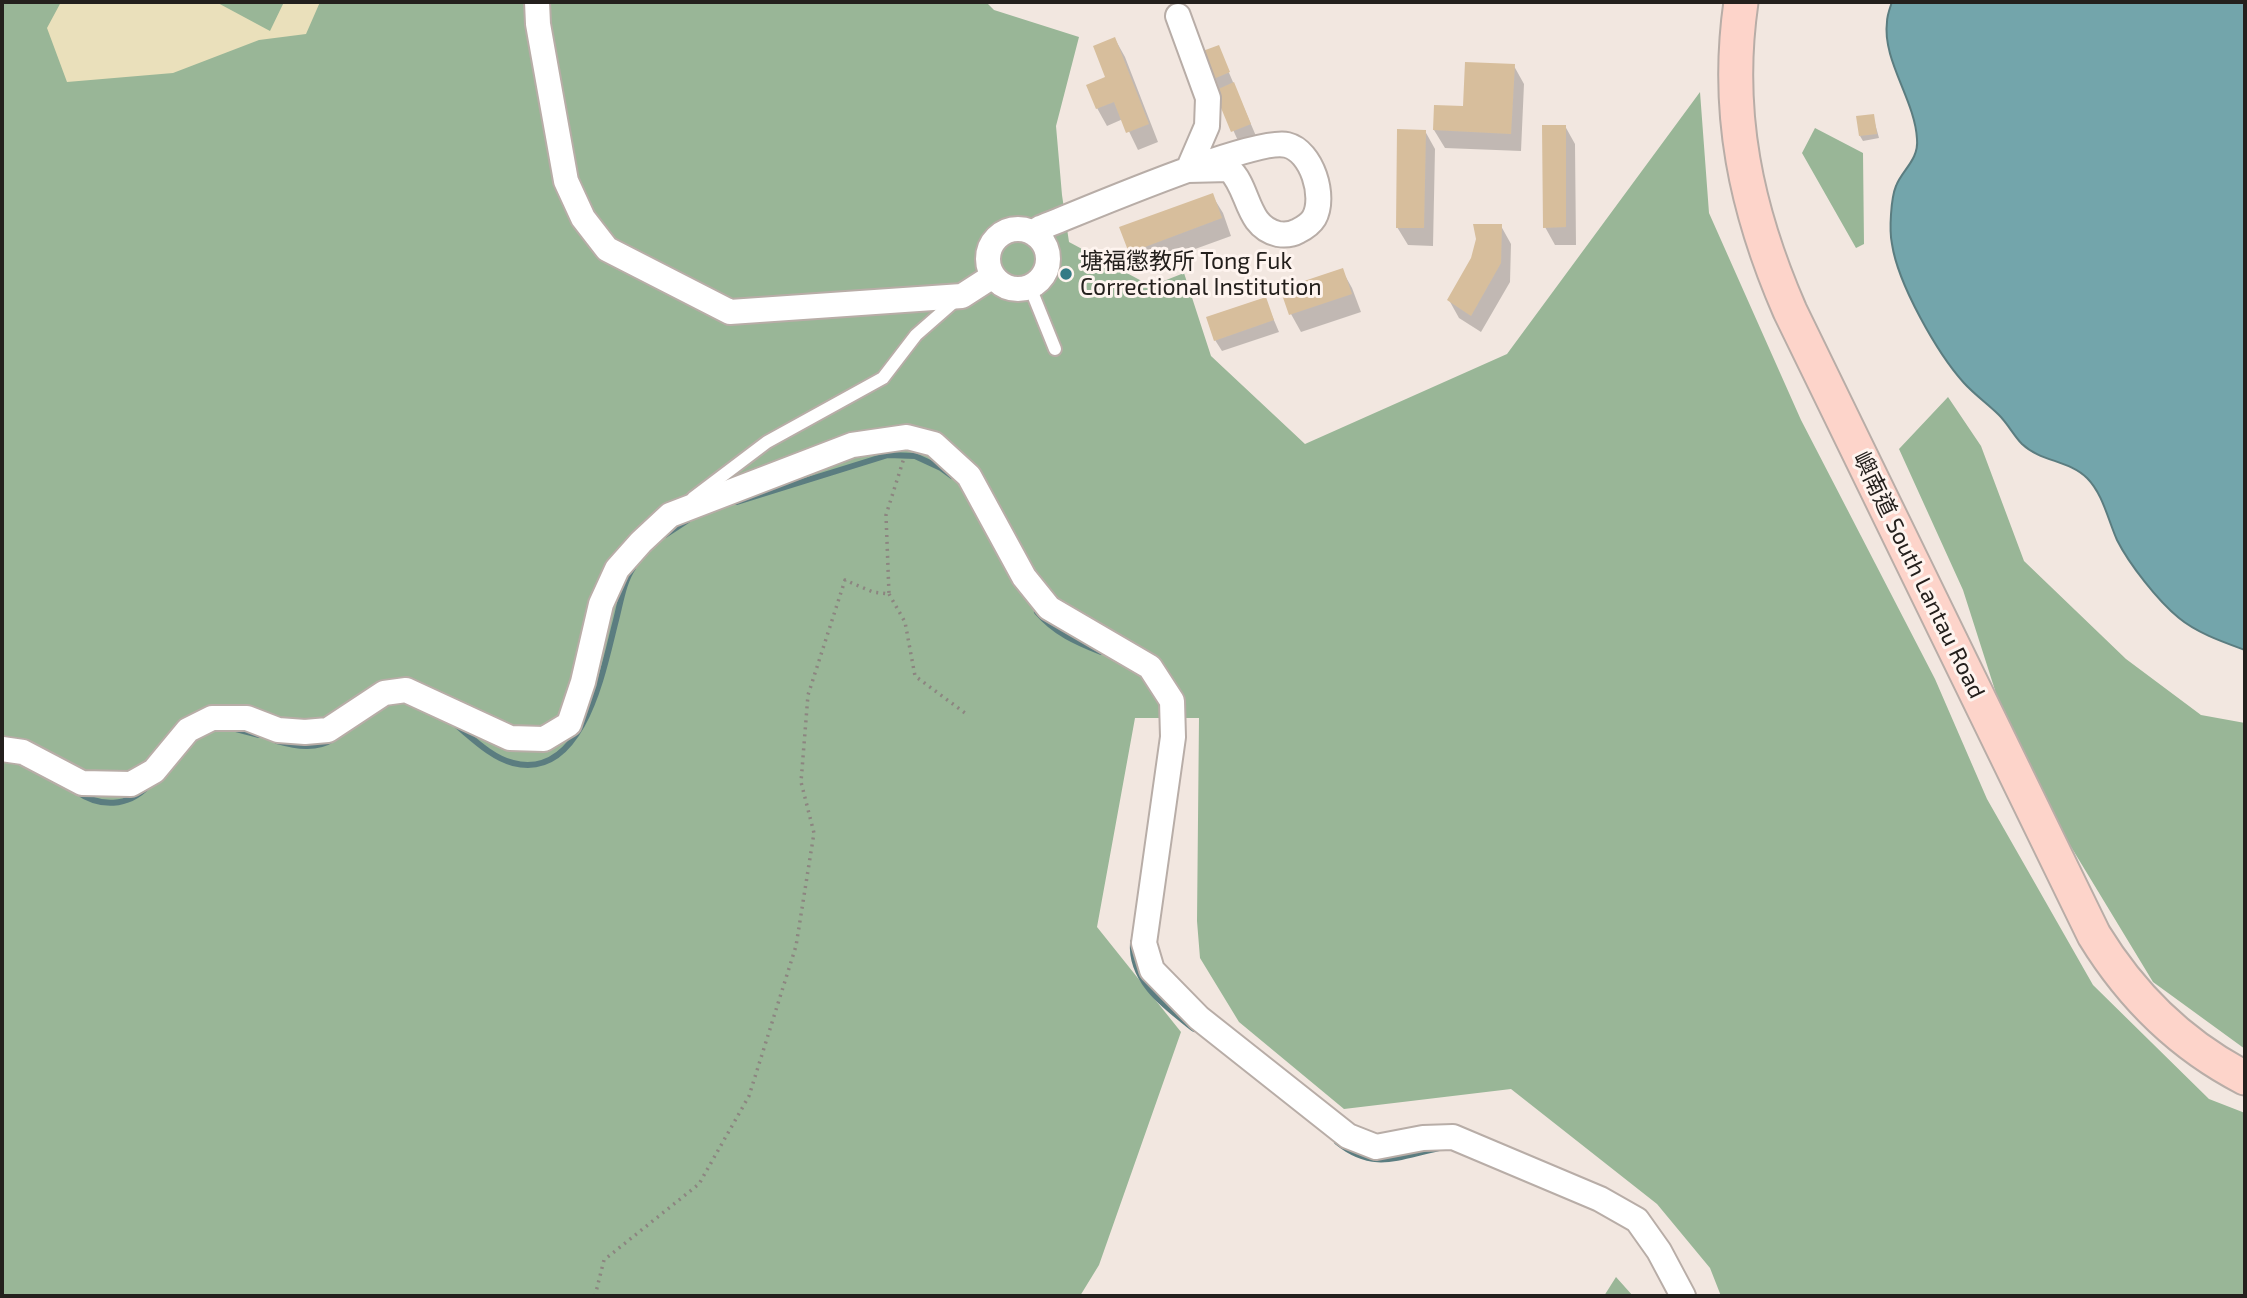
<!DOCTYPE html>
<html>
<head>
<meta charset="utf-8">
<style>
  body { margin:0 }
  #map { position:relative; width:2247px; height:1298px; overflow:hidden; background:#f2e7e0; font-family:"Exo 2",sans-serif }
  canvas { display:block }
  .frame { position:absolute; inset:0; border:4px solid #24201d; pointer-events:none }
</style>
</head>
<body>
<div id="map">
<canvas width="2247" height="1298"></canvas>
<div class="frame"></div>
</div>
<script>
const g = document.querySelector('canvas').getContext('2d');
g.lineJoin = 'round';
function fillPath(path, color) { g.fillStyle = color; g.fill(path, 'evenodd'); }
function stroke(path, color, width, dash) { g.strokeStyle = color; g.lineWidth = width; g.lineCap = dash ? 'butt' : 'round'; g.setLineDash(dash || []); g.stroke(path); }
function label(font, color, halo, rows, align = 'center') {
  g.font = font + ' "Exo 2","Noto Sans TC",sans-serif'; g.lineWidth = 6; g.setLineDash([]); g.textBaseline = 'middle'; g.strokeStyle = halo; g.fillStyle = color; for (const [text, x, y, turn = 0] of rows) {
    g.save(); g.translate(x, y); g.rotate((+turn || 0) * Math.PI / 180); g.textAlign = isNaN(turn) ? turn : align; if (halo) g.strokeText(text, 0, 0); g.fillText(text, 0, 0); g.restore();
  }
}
const forest = new Path2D(`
  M2,2h984l8,8 85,27 -23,89 6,69 7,47 82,44 33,-13 27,83 94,88 202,-90 193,-262 9,121 92,207 134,259 52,120 106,186 116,114 36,14v183h-524l-11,-28 -53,-64 -146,-115 -167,20 -105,-87 -39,-64 -3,-37 2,-203h-64l-38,209 84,105 -82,233 -19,31h-1078z
  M1815,128l48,25 1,91 -8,4 -54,-95z
  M1948,397l33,49 43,115 102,98 75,56 44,8v326l-92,-67 -137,-226 -53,-166 -64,-141z
  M1616,1277l17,19h-29z`);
const sand = new Path2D(`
  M61,2h155l54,29 14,-29h36l-14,32 -47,6 -86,33 -106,9 -20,-54z`);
const water = new Path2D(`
  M1892,2h353v648c-22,-8 -48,-17 -66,-32 -21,-17 -50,-54 -62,-78 -9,-20 -14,-46 -30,-62 -18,-18 -46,-16 -65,-34 -8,-8 -14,-20 -23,-29 -11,-11 -24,-20 -35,-32 -27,-30 -66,-99 -72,-139 -3,-14 -1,-46 4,-58 6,-16 23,-26 21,-47 -2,-39 -35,-79 -30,-117 0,-7 3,-14 5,-20z`);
const shadow = new Path2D(`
  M1115,39l10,18 33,85 -20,8 -15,-31 -16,7 -10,-18 10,-30z
  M1218,47l38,89 -17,7 -23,-51 3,-2 -6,-11z
  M1514,66l10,18 -3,67 -76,-3 -11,-18z
  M1873,116l6,22 -16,3 -3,-5z
  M1565,126l10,18 1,101h-21l-10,-18z
  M1425,131l10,18 -2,97 -25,-1 -11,-18z
  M1212,195l11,18 8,23 -91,33 -10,-17z
  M1501,226l10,18 -1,38 -29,50 -22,-14 -10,-18z
  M1342,270l10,18 9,24 -60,20 -10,-18z
  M1265,299l14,33 -57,19 -7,-11z`);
const stream = new Path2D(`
  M737,502l151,-47 27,1 26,12 11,8
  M665,535l23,-15
  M1037,612c18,21 39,30 64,40
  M456,725c16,13 36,33 57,38 70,18 90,-92 102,-139 5,-18 8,-42 18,-56
  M236,729l23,6
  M277,741c19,5 39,9 56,-2
  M76,791c24,17 52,16 72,-5
  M1133,942c-3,40 33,65 61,87
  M1337,1142c36,29 60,15 102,6`);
const building = new Path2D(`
  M1115,37l34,87 -23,9 -12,-31 -18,7 -10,-24 19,-8 -12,-31z
  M1219,45l11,27 -19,8 -11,-28z
  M1465,62l50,2 -4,70 -78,-4 1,-25 29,1z
  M1234,82l17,42 -20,8 -17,-41z
  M1874,114l3,20 -18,2 -3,-20z
  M1542,125h24v102l-23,1z
  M1397,129l29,1 -2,98h-28z
  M1213,193l9,25 -93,35 -10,-26z
  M1473,224h29l-1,39 -30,53 -24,-16 24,-42 5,-19z
  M1343,268l9,26 -63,21 -9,-26z
  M1266,297l8,23 -60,21 -8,-24z`);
const path = new Path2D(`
  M889,594l16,28 10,54 50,37
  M595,1296l9,-36 95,-76 50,-88 47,-150 18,-113 -13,-51 7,-87 37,-115 28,12 16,2 -3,-79 18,-57`);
const lane = new Path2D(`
  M1030,287l25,62
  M693,498l74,-56 116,-64 33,-43 40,-35`);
const street = new Path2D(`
  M537,2l1,22 28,157 17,37 24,31 123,63 232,-16 31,-20
  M1178,16l30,82 -1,28 -19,44
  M988 259a30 30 0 1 1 60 0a30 30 0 1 1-60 0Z
  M1036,235l4,-7c41,-16 214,-91 247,-83 25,6 39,52 27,73 -3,5 -10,10 -16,13 -7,4 -13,4 -20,3 -33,-8 -28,-46 -49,-65l-41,1
  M2,749l21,3 59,31 49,1 23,-13 34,-41 24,-12h35l31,12 27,2 23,-2 56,-37 22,-3 104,48 34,1 25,-15 14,-42 18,-78 16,-35 24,-27 29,-27 182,-70 55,-8 27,7 35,32 55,101 25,31 101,59 22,34 1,36 -29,206 8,27 47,48 149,118 28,11 47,-9 30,-1 147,62 37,21 22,31 24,45`);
const secondary = new Path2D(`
  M1741,2c-16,110 5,208 49,309l304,624c38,62 87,110 151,143`);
const markers = [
  [1066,274,7,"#347b85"]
];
const poiNames = [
  ["塘福懲教所 Tong Fuk",1080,261],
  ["Correctional Institution",1080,287]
];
const streetNames = [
  ["嶼南道 South Lantau Road",1919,575,64]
];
fillPath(forest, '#99b697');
fillPath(sand, '#eae0bb');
fillPath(water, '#73a5ab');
stroke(water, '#5b7d80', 2);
fillPath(shadow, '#0003');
stroke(stream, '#5b7d80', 6);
fillPath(building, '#d7be9c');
stroke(lane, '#b8ada7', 16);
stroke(street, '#b8ada7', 28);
stroke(secondary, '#b8ada7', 37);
stroke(path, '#8c8580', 3.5, [2, 5]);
stroke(lane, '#fff', 12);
stroke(street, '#fff', 24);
stroke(secondary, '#fdd4ca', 33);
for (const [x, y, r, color] of markers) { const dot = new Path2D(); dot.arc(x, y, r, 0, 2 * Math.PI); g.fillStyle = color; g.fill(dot); stroke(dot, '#fef4ef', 2.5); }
label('23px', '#24201d', '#fef4ef', poiNames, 'left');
label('23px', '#24201d', '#fef4ef', streetNames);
</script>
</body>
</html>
